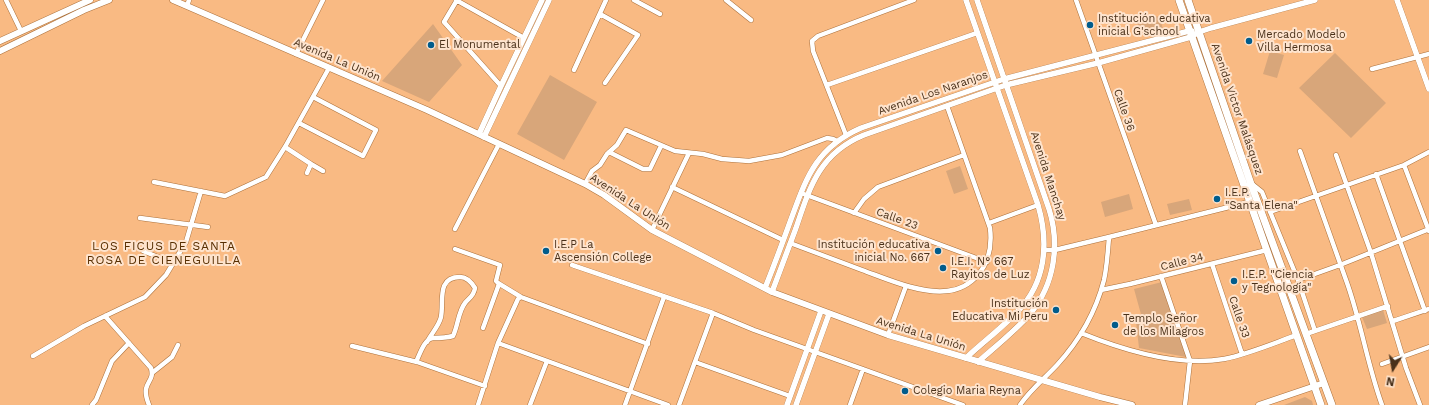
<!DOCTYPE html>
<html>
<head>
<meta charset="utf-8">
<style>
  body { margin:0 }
  #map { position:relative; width:1429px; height:405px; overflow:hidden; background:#f9ba83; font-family:"Work Sans",sans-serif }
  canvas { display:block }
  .north { position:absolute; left:1373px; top:349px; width:40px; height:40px; -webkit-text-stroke:3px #fee4ce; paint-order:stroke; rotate:191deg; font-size:11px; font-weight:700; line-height:16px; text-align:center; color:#4a311a }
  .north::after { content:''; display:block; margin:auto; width:14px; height:18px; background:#4a311a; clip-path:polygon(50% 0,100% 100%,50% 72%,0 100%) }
</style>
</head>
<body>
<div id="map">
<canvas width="1429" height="405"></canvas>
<div class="north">N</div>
</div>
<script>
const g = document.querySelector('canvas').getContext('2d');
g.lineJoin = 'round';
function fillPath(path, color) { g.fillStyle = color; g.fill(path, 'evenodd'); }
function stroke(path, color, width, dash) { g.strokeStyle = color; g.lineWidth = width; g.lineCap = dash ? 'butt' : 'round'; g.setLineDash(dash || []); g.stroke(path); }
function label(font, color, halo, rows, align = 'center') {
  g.font = font + ' "Work Sans",sans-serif'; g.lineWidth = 4; g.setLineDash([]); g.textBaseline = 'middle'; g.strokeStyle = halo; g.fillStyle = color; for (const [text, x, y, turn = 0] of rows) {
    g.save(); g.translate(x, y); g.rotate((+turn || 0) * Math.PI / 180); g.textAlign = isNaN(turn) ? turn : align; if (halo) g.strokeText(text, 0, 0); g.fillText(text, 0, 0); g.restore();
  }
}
const green = new Path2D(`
  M1159,16l4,13 -22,6 -4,-13z
  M433,24l29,41 -33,37 -47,-21z
  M1270,51l14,4 -7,23 -14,-4z
  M1335,53l51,50 -35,35 -52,-50z
  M550,75l47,27 -33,58 -47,-26z
  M960,166l8,23 -14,5 -8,-23z
  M1129,194l4,15 -28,8 -4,-15z
  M1189,199l3,11 -22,5 -3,-11z
  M1162,282l24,75 -47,-9 -3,-27 1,-2 5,-1 -8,-29z
  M1383,310l4,13 -20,6 -5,-12z
  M1305,397l7,4 1,4h-29z`);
const minor = new Path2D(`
  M6,0l15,31
  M456,0l68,38
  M457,0l-13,22 57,64
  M634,0l26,14
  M726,0l25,20
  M1076,0l80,225
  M187,6l2,-6
  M600,14l38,21 -33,48
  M296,54l27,-54
  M1372,69l57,-15
  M574,70l32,-70
  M827,85l150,-52
  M299,123l64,33 13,-26 -63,-33
  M846,135l-33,-84 -1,-10 6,-5 96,-36
  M285,147l26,17 -4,9
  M1300,151c15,43 31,86 46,129 15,41 21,84 36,125
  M609,152l34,17h7l11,-23
  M1336,155l35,98 35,115 14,37
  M311,164l12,7
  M1404,165l25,66
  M1376,174l49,137
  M154,182l71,14 41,-19 19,-30 44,-79
  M585,184l7,-13 8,-6 7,-11 10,-9 9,-15 49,21 28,3 19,5 27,2 33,-6 45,-17 6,1 4,2
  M1252,184l10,8 36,88 17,51
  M672,187l111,53
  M801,193l186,69
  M1270,212l134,-47 25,-13
  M854,213l10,-14 14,-12 86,-32
  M140,218l68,9
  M989,223l49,-18
  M455,229l44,-85
  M652,230l37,-77
  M790,243c24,9 48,18 72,27 25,9 58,24 85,21 13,-1 24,-8 32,-17 11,-14 13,-29 11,-46l-43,-122
  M455,249l45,16 -4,16 2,2 23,14 127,47
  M1044,250h11l54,-13 140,-35
  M143,251l30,12
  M1212,264l30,90
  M572,265l141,48 41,17 209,75
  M1161,276l29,85 -5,44
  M1298,280l42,-15 89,-36
  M1101,290l29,-6 137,-34
  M105,316l46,52c3,11 -3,12 -5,21 -1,5 1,11 3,16
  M1393,321l36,-12
  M483,328l16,-44
  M1081,333c42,17 98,34 143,26 25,-5 50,-16 73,-24
  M1306,334l82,-28
  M888,335l18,-49
  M498,343l170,62
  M352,346l65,16 68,24
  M33,356l51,-30 61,-29 21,-22 20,-33 15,-51
  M416,362c4,-8 8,-23 17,-24 7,0 13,0 20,-2 5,-10 5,-24 12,-33 4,-5 9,-7 10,-15 -3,-5 -8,-11 -15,-11 -24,0 -16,25 -19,40 -2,9 -10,17 -14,25
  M695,362l95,34
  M1382,364l47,-17
  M152,373l20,-16 6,-12
  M92,405l4,-5 16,-39 17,-18
  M478,405l20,-62 20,-44 3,-2
  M530,405l17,-44
  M625,405l39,-108
  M679,405l34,-92
  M850,405l13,-36
  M1020,405c10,-15 25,-27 37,-40 22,-24 39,-54 47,-85 3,-14 4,-29 5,-43`);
const tertiary = new Path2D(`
  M966,0l72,205c11,38 8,77 -20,106 -16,17 -35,31 -52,47
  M977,0l72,209c11,35 6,75 -19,105 -15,17 -34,32 -52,48
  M1397,0l32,89
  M479,134l22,-48 41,-86
  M484,137l65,-137
  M765,288c9,-22 17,-44 25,-66 16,-43 25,-74 71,-94l143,-49 185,-48h3
  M772,292c8,-21 16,-43 24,-64 14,-42 24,-75 68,-93l142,-50 92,-22 93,-26 8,-5 12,-4 104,-28
  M787,405l34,-94
  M796,405l33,-91`);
const secondary = new Path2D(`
  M173,0l254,110 158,74 19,11 48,35 120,62 116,43 212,62 32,8
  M0,41l90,-41
  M0,51l84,-41 25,-10
  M1259,405l65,-22`);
const primary = new Path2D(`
  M1179,0l142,405
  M1188,0l63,184 81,221`);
const markers = [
  [1090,25,4,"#005c8c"],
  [1249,41,4,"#005c8c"],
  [431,45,4,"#005c8c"],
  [1217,199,4,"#005c8c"],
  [546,251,4,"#005c8c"],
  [938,251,4,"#005c8c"],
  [943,268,4,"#005c8c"],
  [1234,281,4,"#005c8c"],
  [1056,310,4,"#005c8c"],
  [1115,325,4,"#005c8c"],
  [905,391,4,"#005c8c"]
];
const poiNames = [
  ["Institución educativa",1098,19],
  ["inicial G'school",1098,32],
  ["Mercado Modelo",1257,35],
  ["Villa Hermosa",1257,48],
  ["El Monumental",439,45],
  ["I.E.P.",1225,193],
  ["\"Santa Elena\"",1225,206],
  ["I.E.P La",554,245],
  ["Ascensión College",554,258],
  ["Institución educativa",930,245,"right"],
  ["inicial No. 667",930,258,"right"],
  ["I.E.I. N° 667",951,262],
  ["Rayitos de Luz",951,275],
  ["I.E.P. \"Ciencia",1242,275],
  ["y Tegnología\"",1242,288],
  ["Institución",1048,304,"right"],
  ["Educativa Mi Peru",1048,317,"right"],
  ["Templo Señor",1123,319],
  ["de los Milagros",1123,332],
  ["Colegio Maria Reyna",913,391]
];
const streetNames = [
  ["Avenida La Unión",337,60,23],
  ["Avenida Los Naranjos",933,93,-19],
  ["Avenida Victor Malásquez",1237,109,71],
  ["Calle 36",1124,110,71],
  ["Avenida Manchay",1048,176,72],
  ["Avenida La Unión",630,202,33],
  ["Calle 23",897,219,20],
  ["Calle 34",1182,262,-14],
  ["Calle 33",1239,317,71],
  ["Avenida La Unión",921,334,17]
];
const neighbourhoodNames = [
  ["LOS FICUS DE SANTA",164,246],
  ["ROSA DE CIENEGUILLA",164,260]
];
fillPath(green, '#d8a67a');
stroke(minor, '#ac713b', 5.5);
stroke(tertiary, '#ac713b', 6);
stroke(secondary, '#ac713b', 7);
stroke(primary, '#ac713b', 8);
stroke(minor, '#fff', 4.5);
stroke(tertiary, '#fff', 5.5);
stroke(secondary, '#fff', 6);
stroke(primary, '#fff', 7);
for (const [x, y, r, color] of markers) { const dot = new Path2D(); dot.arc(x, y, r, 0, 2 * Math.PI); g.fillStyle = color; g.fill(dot); stroke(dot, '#fee4ce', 1.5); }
label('11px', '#4a311a', '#fee4ce', poiNames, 'left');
label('11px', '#4a311a', '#fee4ce', streetNames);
g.letterSpacing = '1px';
label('12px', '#572e00', '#fee4ce', neighbourhoodNames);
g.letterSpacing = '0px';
</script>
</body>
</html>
